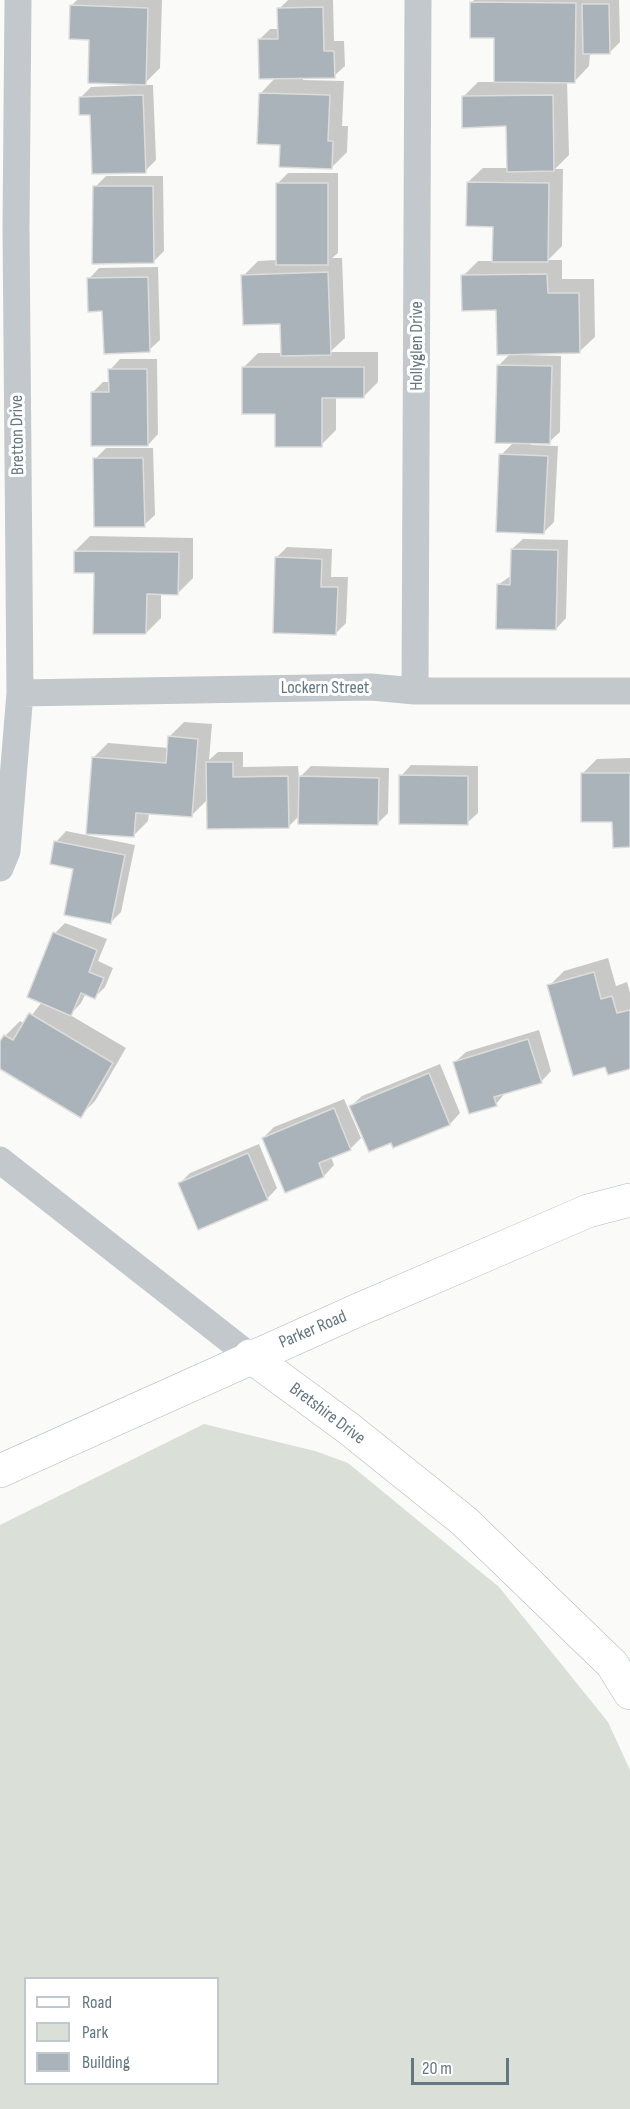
<!DOCTYPE html>
<html>
<head>
<meta charset="utf-8">
<style>
  body { margin:0 }
  #map { position:relative; width:630px; height:2109px; overflow:hidden; background:#fafaf8; font-family:"Sofia Sans Condensed",sans-serif }
  canvas { display:block }
  .legend { position:absolute; left:24px; top:1977px; width:195px; height:108px; box-sizing:border-box; background:#fff; border:2px solid #c1c8cd; margin:0; padding:8px 10px; list-style:none; font-size:18px; color:#657683 }
  .legend li { display:flex; align-items:center; gap:12px; height:30px }
  .legend b { width:30px; border:2px solid #c1c8cd }
  .scale { position:absolute; left:411px; top:2058px; width:98px; height:27px; box-sizing:border-box; border:3px solid #657683; border-top:0; padding-left:8px; font-size:18px; line-height:21px; white-space:nowrap; color:#657683; -webkit-text-stroke:4px #fff; paint-order:stroke }
</style>
</head>
<body>
<div id="map">
<canvas width="630" height="2109"></canvas>
<ul class="legend">
<li><b style="height:8px;background:#fff"></b>Road</li>
<li><b style="height:16px;background:#dadfd7"></b>Park</li>
<li><b style="height:16px;background:#aab3b9"></b>Building</li>
</ul>
<div class="scale">20 m</div>
</div>
<script>
const g = document.querySelector('canvas').getContext('2d');
g.lineJoin = 'round';
function fillPath(path, color) { g.fillStyle = color; g.fill(path, 'evenodd'); }
function stroke(path, color, width, dash) { g.strokeStyle = color; g.lineWidth = width; g.lineCap = dash ? 'butt' : 'round'; g.setLineDash(dash || []); g.stroke(path); }
function label(font, color, halo, rows, align = 'center') {
  g.font = font + ' "Sofia Sans Condensed",sans-serif'; g.lineWidth = 6; g.setLineDash([]); g.textBaseline = 'middle'; g.strokeStyle = halo; g.fillStyle = color; for (const [text, x, y, turn = 0] of rows) {
    g.save(); g.translate(x, y); g.rotate((+turn || 0) * Math.PI / 180); g.textAlign = isNaN(turn) ? turn : align; if (halo) g.strokeText(text, 0, 0); g.fillText(text, 0, 0); g.restore();
  }
}
const green = new Path2D(`
  M204,1424l111,27 33,12 151,124 109,135 22,48v339h-630v-584zM26,1978h192v106h-192z`);
const shadow = new Path2D(`
  M77,0h85l-2,68 -17,17h10l3,75 -11,11 -65,-73 11,-11 46,-2v-2l-46,-45 -20,-32z
  M288,0h45l1,41h10l1,25 -11,10 -31,1v3l41,1 -2,45h6l-1,26 -15,15 -50,-24 -22,-49 16,-17 -17,-37 11,-11h9v-20z
  M474,0h145l1,42 -11,11h-19l-1,13 -14,15h-8l2,74 -14,14h8l-1,77 -14,14h14v19h32l1,58 -15,14 -56,2v2l37,1 -1,76 -11,10h-18v3l27,1 -4,76 -10,10 -43,-77 13,-13 -16,-76 13,-13 -14,-44 -34,-33 15,-15h16v-36l-26,-43 15,-14h26l-1,-43 -45,-28 15,-15h17l1,-46 -24,-34z
  M288,173h50v80l-6,5h10l3,80 -15,14h48v30l-15,15h-27v33l-15,15 -44,-33 -34,-44 15,-15h25l-1,-31 -39,-46 15,-15 19,-1 1,-77z
  M106,176h57l1,75 -11,11 -58,-75z
  M158,267l2,73 -11,10 -45,-40 -15,-31 10,-11z
  M120,359h37l1,75 -10,11 -56,-52 11,-11h7v-12z
  M106,448h47l2,67 -11,10 -49,-66z
  M90,536l103,2v40l-15,15h-17v25l-15,15 -51,-62 -20,-20z
  M523,539l45,1 -2,78 -10,11 -58,-44 14,-10v-26z
  M287,547l45,2 -1,28h17l-2,46 -10,10 -60,-75z
  M184,722l28,2 -3,36 9,-8h25v15l55,-1 1,12 12,-12 78,2 -1,45 -10,10 -78,-8 -11,11 -81,-27 -17,17 -42,-3 -1,8 -15,15 -40,-78 15,-15 61,5v-11z
  M630,758v88l-48,-72 15,-15z
  M411,765l67,1v47l-11,10 -66,-47z
  M66,831l69,14 -14,67 -10,10 -55,-80z
  M65,923l42,16 -9,22 15,7 -8,19 -10,10 -9,-4 -5,10 -11,12 56,33 -31,53 -15,15 -80,-48v-24l5,-8 15,-15 5,3 17,-22 13,-69z
  M608,958l8,28 11,-4 3,11v74l-24,-2 -57,-79 15,-15z
  M539,1030l12,41 -10,11 -35,10 -10,12 -26,8 -15,-50 11,-10z
  M440,1064l20,49 -10,11 -56,22 -3,-5 -40,-35 11,-10z
  M344,1099l17,39 -11,11 -19,8 3,8 -10,11 -61,-38 11,-11z
  M259,1144l18,44 -10,11 -87,-16 10,-10z`);
const building = new Path2D(`
  M470,2l106,1 -1,80 -81,-1v-44h-24z
  M582,4h27l1,50h-27z
  M70,5l78,3 -2,77 -58,-2 1,-43 -20,-1z
  M323,7l1,44h10l1,27 -76,1 -1,-40h20l-1,-31z
  M259,93l71,2 -2,46h5l-1,28 -53,-2 1,-22 -23,-1z
  M143,95l3,78 -54,1 -2,-59h-11v-18z
  M553,95l1,76 -47,1 -1,-46 -44,2v-32z
  M467,182l82,1 -1,79h-56l1,-35 -27,-1z
  M276,183h52v82h-52z
  M93,186h60l1,77 -62,1z
  M328,272l3,83 -50,1 -1,-32 -37,1 -2,-50z
  M547,274l1,19h31l1,60 -83,2 -1,-45 -34,1 -1,-36z
  M148,277l2,75 -46,2 -2,-43 -14,1 -1,-34z
  M497,365l55,1 -2,78 -55,-1z
  M242,367h122v31h-42v49h-47v-33h-33z
  M108,369h39l1,77h-57v-54h18z
  M499,454l49,2 -4,78 -48,-2z
  M93,458h50l2,69h-51z
  M511,549l47,1 -2,80 -60,-1 1,-45 13,1z
  M74,551l105,1 -1,43 -31,-1 -1,40h-53l1,-61h-20z
  M275,557l47,2 -1,28h17l-2,48 -63,-2z
  M168,736l30,3 -6,78 -56,-4 -2,24 -48,-3 6,-77 74,6z
  M206,762h27v15l55,-1 1,52 -82,1z
  M581,773h49v74l-17,1 -1,-26h-31z
  M399,775l69,1v49l-69,-1z
  M299,776l80,2 -1,47 -80,-1z
  M54,841l71,14 -14,69 -47,-9 9,-46 -23,-5z
  M53,932l44,18 -8,22 15,6 -9,21 -14,-6 -10,23 -44,-19z
  M594,972l7,27 11,-3 5,17 13,-3v59l-22,6 -3,-8 -32,9 -26,-91z
  M29,1013l84,50 -32,55 -81,-49v-28l4,-6 9,5z
  M528,1039l14,44 -48,14 3,9 -28,8 -16,-52z
  M429,1073l21,52 -57,23 -2,-5 -22,9 -20,-46z
  M334,1108l17,42 -32,13 5,14 -39,16 -23,-55z
  M248,1153l20,47 -70,30 -20,-47z`);
const street = new Path2D(`
  M415,691l3,-691
  M20,693l351,-6 44,4h215
  M0,868l7,-17 13,-158 -4,-466 2,-227
  M0,1160l250,196`);
const secondary = new Path2D(`
  M250,1356l98,72 116,93 148,143 18,29
  M0,1471l358,-161 230,-99 42,-11`);
const streetNames = [
  ["Hollyglen Drive",417,346,-90],
  ["Bretton Drive",18,435,-91],
  ["Lockern Street",325,688],
  ["Parker Road",313,1330,-23],
  ["Bretshire Drive",327,1414,37]
];
fillPath(green, '#dadfd7');
fillPath(shadow, '#0003');
fillPath(building, '#aab3b9');
stroke(building, '#dcdcda', 1.5);
stroke(secondary, '#b3babf', 34);
stroke(street, '#c3c8cc', 27);
stroke(secondary, '#fff', 33);
label('18px', '#657683', '#fff', streetNames);
</script>
</body>
</html>
